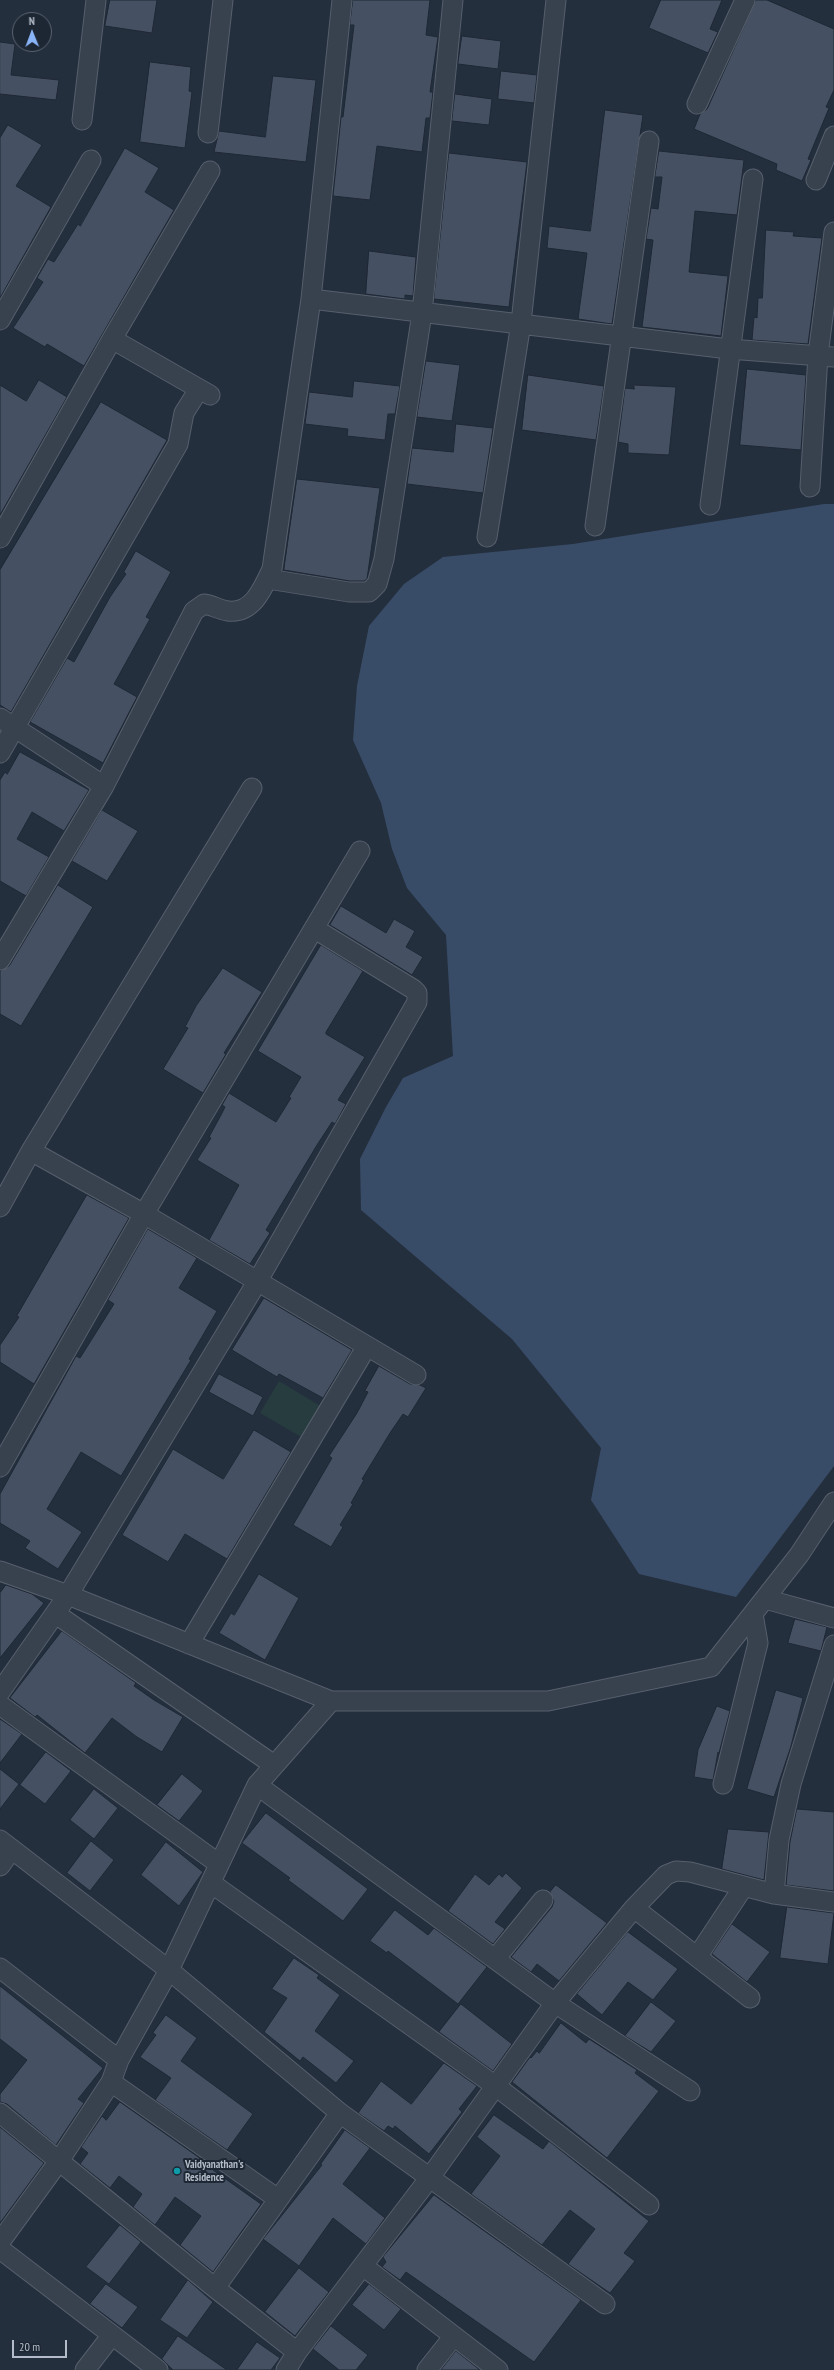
<!DOCTYPE html>
<html>
<head>
<meta charset="utf-8">
<style>
  body { margin:0 }
  #map { position:relative; width:834px; height:2370px; overflow:hidden; background:#242f3e; font-family:"PT Sans Narrow",sans-serif }
  canvas { display:block }
  .north { position:absolute; left:12px; top:12px; width:40px; height:40px; box-sizing:border-box; background:#1d2633; border:1px solid #59626f; border-radius:50%; rotate:359deg; font-size:11px; font-weight:700; line-height:16px; text-align:center; color:#b4bcc9 }
  .north::after { content:''; display:block; margin:auto; width:14px; height:18px; background:#8ab4f8; clip-path:polygon(50% 0,100% 100%,50% 72%,0 100%) }
  .scale { position:absolute; left:12px; top:2340px; width:55px; height:18px; box-sizing:border-box; border:2px solid #b4bcc9; border-top:0; padding-left:5px; font-size:12px; line-height:14px; white-space:nowrap; color:#b4bcc9; -webkit-text-stroke:3px #1d2633; paint-order:stroke }
</style>
</head>
<body>
<div id="map">
<canvas width="834" height="2370"></canvas>
<div class="north">N</div>
<div class="scale">20 m</div>
</div>
<script>
const g = document.querySelector('canvas').getContext('2d');
g.lineJoin = 'round';
function fillPath(path, color) { g.fillStyle = color; g.fill(path, 'evenodd'); }
function stroke(path, color, width, dash) { g.strokeStyle = color; g.lineWidth = width; g.lineCap = dash ? 'butt' : 'round'; g.setLineDash(dash || []); g.stroke(path); }
function label(font, color, halo, rows, align = 'center') {
  g.font = font + ' "PT Sans Narrow",sans-serif'; g.lineWidth = 4; g.setLineDash([]); g.textBaseline = 'middle'; g.strokeStyle = halo; g.fillStyle = color; for (const [text, x, y, turn = 0] of rows) {
    g.save(); g.translate(x, y); g.rotate((+turn || 0) * Math.PI / 180); g.textAlign = isNaN(turn) ? turn : align; if (halo) g.strokeText(text, 0, 0); g.fillText(text, 0, 0); g.restore();
  }
}
const green = new Path2D(`
  M279,1381l43,26 -19,31 -43,-25z`);
const water = new Path2D(`
  M824,504h10v962l-98,131 -97,-23 -48,-74 10,-52 -89,-109 -151,-129 -1,-51 26,-52 17,-29 50,-22 -7,-121 -39,-47 -15,-39 -11,-46 -28,-63 4,-54 12,-60 35,-42 39,-27 130,-13z`);
const building = new Path2D(`
  M110,0h47l-5,33 -47,-7z
  M353,0h77l-4,35 12,2 -8,55h3l-3,26h-4l-4,34 -45,-6 -7,54 -37,-4 8,-79h2l11,-92h-4z
  M661,0h61l-12,29 8,3 -10,21 -59,-25z
  M756,0h11l67,29v61l-8,17 3,1 -21,51 3,1 -9,21 -26,-11 1,-6 -83,-35 6,-15 7,-5z
  M462,36l39,5 -3,28 -40,-5z
  M0,42l15,2 -4,31 48,5 -3,20 -56,-6z
  M150,62l41,5 -2,24 3,1 -7,56 -45,-6z
  M501,71l36,4 -3,28 -36,-4z
  M273,76l43,4 -10,82 -92,-10 5,-21 46,6z
  M455,94l37,5 -3,26 -37,-4z
  M605,110l38,5 -31,209 -34,-5 9,-66 -40,-5 2,-22 41,5z
  M8,125l34,20 -26,41 35,21 -51,91v-160z
  M125,148l34,20 -14,24 29,18 -90,156 -37,-22 -2,3 -32,-19 30,-46 -6,-4 11,-19 6,3 24,-38 2,2z
  M659,151l85,9 -7,55 -42,-4 -6,61 39,4 -7,60 -79,-9 11,-87 -7,-1 5,-31 7,1 4,-32h-7z
  M449,153l78,9 -18,145 -75,-8z
  M766,230l28,2 -1,4 29,2 -14,106 -56,-4 2,-23 3,1 1,-20h4z
  M369,251l47,6 -3,39 -8,-1v4l-39,-5z
  M426,361l34,4 -8,56 -35,-4z
  M747,369l59,6 -5,75 -61,-5z
  M528,375l76,11 -8,54 -74,-10z
  M39,380l28,17 -67,118v-130l26,16z
  M354,381l46,5 -5,28h-7l-3,26 -38,-4 1,-7 -43,-5 4,-32 43,5z
  M634,385l42,2 -7,68 -41,-2v-9l-10,-2 7,-54 9,1z
  M101,402l66,38 -156,272 -11,-7v-135z
  M456,424l37,4 -10,65 -76,-9 5,-36 41,4z
  M297,479l83,9 -13,91 -3,2h-14l-66,-11z
  M136,551l35,21 -25,45 4,2 -36,65 23,13 -34,66 -73,-41 37,-64 7,4 36,-65 16,-23 -2,-2z
  M20,752l69,38 -25,41 -32,-19 -15,27 32,18 -23,39 -26,-15v-101l5,-8 2,2z
  M102,810l36,21 -31,50 -35,-20z
  M58,885l35,22 -72,119 -21,-12v-43l9,-5z
  M341,906l45,27 8,-14 21,12 -9,16 17,10 -11,18 -82,-50z
  M321,945l42,26 -37,61v2l39,23 -27,43 8,4 -11,20 -3,-2 -15,23 -51,85 4,3 -20,31 -41,-24 30,-55 -42,-25 14,-22 -2,-1 12,-22 4,-8 -3,-2 7,-12 47,29 15,-24 -2,-1 12,-20 -43,-26z
  M223,968l39,24 -38,61 2,1 -23,39 -40,-24 25,-41 -3,-1 11,-21z
  M87,1195l42,23 -95,166 -34,-22v-17l19,-28 -2,-1z
  M148,1229l49,29 -18,30 38,23 -28,48 2,1 -70,116 -40,-24 -34,57 35,23 -24,37 -33,-21 5,-7 -30,-18v-29l76,-138 4,2 34,-54 -6,-4z
  M264,1298l88,52 -29,48 -44,-24 -2,3 -45,-27z
  M379,1366l31,18 10,1 6,3 -18,29 -5,-3 -13,19 -28,46 2,1 -13,23 2,1 -13,21 3,2 -12,20 -38,-22 39,-67 -3,-2 28,-43 11,-21 -3,-1z
  M219,1374l44,23 -10,19 -44,-24z
  M254,1430l37,22 -64,107 -42,-25 -17,28 -46,-27 51,-86 50,30z
  M259,1574l40,24 -34,62 -46,-27 12,-20 3,2z
  M6,1585l26,9 12,9 -44,55v-65z
  M795,1619l32,8 -6,24 -33,-8z
  M62,1631l74,52 -2,3 20,14 29,17 -21,35 -25,-15 -25,-19 -27,35 -48,-38 -2,2 -25,-19z
  M776,1690l27,8 -12,48 -17,51 -27,-8z
  M717,1706l13,5 -11,42 -1,-1 -5,28 -19,-3 4,-27z
  M0,1719l22,15 -22,29z
  M46,1752l25,19 -26,33 -25,-19z
  M0,1769l19,15 -19,25z
  M182,1774l21,17 -24,30 -22,-16z
  M94,1789l24,19 -24,31 -24,-19z
  M797,1809l37,3v79l-48,-6 4,-43z
  M266,1813l102,76 -25,32 -55,-41 2,-2 -48,-35z
  M728,1829l41,3 -5,48 -42,-11z
  M91,1841l23,19 -24,31 -23,-18z
  M166,1842l37,30 -24,34 -38,-31z
  M506,1873l16,15 -27,34 10,7 -12,15 -45,-33 27,-37 14,11 10,-11 3,3z
  M556,1885l51,38 -48,58 -22,-17 -6,8 -20,-15 41,-50 2,-6 -4,-9z
  M787,1907l47,6 -6,51 -48,-6z
  M395,1910l33,25 6,-7 53,39 -29,37 -70,-53 -1,2 -17,-12z
  M732,1924l38,28 -23,30 -35,-28z
  M628,1932l50,37 -25,31 -25,-18 -26,33 -25,-21z
  M294,1958l25,17 -2,3 23,17 -25,36 39,30 -18,22 -33,-26 -3,4 -36,-29 23,-34 -15,-9z
  M0,1986l103,82 -25,31 6,4 -28,42 -49,-41 -7,-2v-8l27,-34 -27,-21z
  M651,2002l25,19 -25,31 -26,-16z
  M461,2004l51,40 -19,27 -54,-39z
  M166,2015l31,23 -16,23 72,53 -26,36 -72,-50 16,-22 -31,-21 16,-22 -3,-2z
  M561,2023l25,20 3,-4 48,31 -2,3 24,18 -52,67 -95,-76 18,-25 1,1 6,-7 2,2z
  M444,2063l33,23 -18,23 3,3 -33,42 -34,-28 -2,3 -5,-3 -4,5 -26,-18 23,-32 30,23z
  M120,2102l94,66 -1,2 48,34 -48,68 -33,-27 21,-29 -26,-19 -20,28 -22,-18 9,-13 -23,-18 -9,12 -30,-24 8,-11 -7,-6 21,-31 4,4z
  M494,2115l49,34 6,-8 100,80 -25,32 11,8 -25,32 -42,-29 27,-35 -25,-19 -28,35 -71,-51 29,-38 -23,-19z
  M0,2127l44,36 -44,60z
  M345,2130l25,18 -27,36 42,34 -19,26 -33,-26 -34,48 -36,-27 59,-74 -1,-1z
  M434,2195l147,105 -47,62 -128,-90 -6,8 -18,-13 4,-5 -3,-5z
  M120,2225l21,17 -32,42 -23,-17z
  M299,2268l30,24 -34,44 -30,-24z
  M188,2280l25,22 -26,36 -27,-18z
  M106,2284l32,23 -16,21 -32,-24z
  M369,2284l32,25 -17,21 -32,-25z
  M331,2326l37,29 -12,15h-17l-26,-21z
  M178,2336l49,34h-54l-11,-11z
  M257,2342l23,16 -9,12h-34z
  M456,2351l24,19h-39z`);
const street = new Path2D(`
  M697,104l48,-104
  M82,120l14,-120
  M208,133l15,-133
  M816,180l18,-44
  M311,299l418,50 105,8
  M0,320l91,-160
  M112,339l98,56
  M810,487l8,-132 16,-123
  M710,505l43,-326
  M595,526l54,-385
  M487,537l34,-214 35,-323
  M0,538l112,-199 98,-168
  M268,579l81,13h20l8,-8 7,-25 38,-246 31,-313
  M0,718l104,68
  M0,753l178,-309 6,-31 15,-24
  M0,960l104,-174 90,-175 10,-7c8,1 16,6 24,7 25,3 35,-23 44,-42l39,-270 31,-299
  M31,1151l113,63 272,161
  M0,1207l31,-56 221,-363
  M0,1467l144,-253 216,-363
  M0,1571l68,24 263,106h217l163,-34 88,-112 35,-53
  M765,1599l69,19
  M56,1614l218,151
  M189,1644l178,-298
  M0,1692l68,-97 189,-313 160,-280v-9l-4,-4 -98,-60
  M0,1705l219,159
  M723,1784l35,-141 -5,-29
  M257,1785l298,218 135,88
  M0,1840l169,130 171,143 265,191
  M0,1866l12,-17
  M211,1883l286,204 152,118
  M774,1894l5,-54 12,-56 43,-139
  M634,1908l116,90
  M697,1957l47,-71
  M495,1959l48,-59
  M0,1968l119,92
  M111,2082l167,117
  M0,2113l215,175 82,64
  M0,2242l59,-81 52,-79 8,-22 50,-90 88,-185 74,-84
  M0,2249l158,121
  M363,2266l135,104
  M215,2288l125,-175
  M85,2370l27,-35
  M286,2370l11,-18 134,-176 124,-173 79,-95 32,-33 10,-4 14,1 84,22 60,8
  M427,2370l27,-34`);
const markers = [
  [177,2171,4,"#0f9aa8"]
];
const poiNames = [
  ["Vaidyanathan's",185,2165],
  ["Residence",185,2178]
];
fillPath(green, '#263c3f');
fillPath(water, '#394c67');
fillPath(building, '#455162');
stroke(building, '#1f2835', 1);
stroke(street, '#565f6c', 21);
stroke(street, '#38414e', 19);
for (const [x, y, r, color] of markers) { const dot = new Path2D(); dot.arc(x, y, r, 0, 2 * Math.PI); g.fillStyle = color; g.fill(dot); stroke(dot, '#1d2633', 1.5); }
label('bold 11px', '#b4bcc9', '#1d2633', poiNames, 'left');
</script>
</body>
</html>
